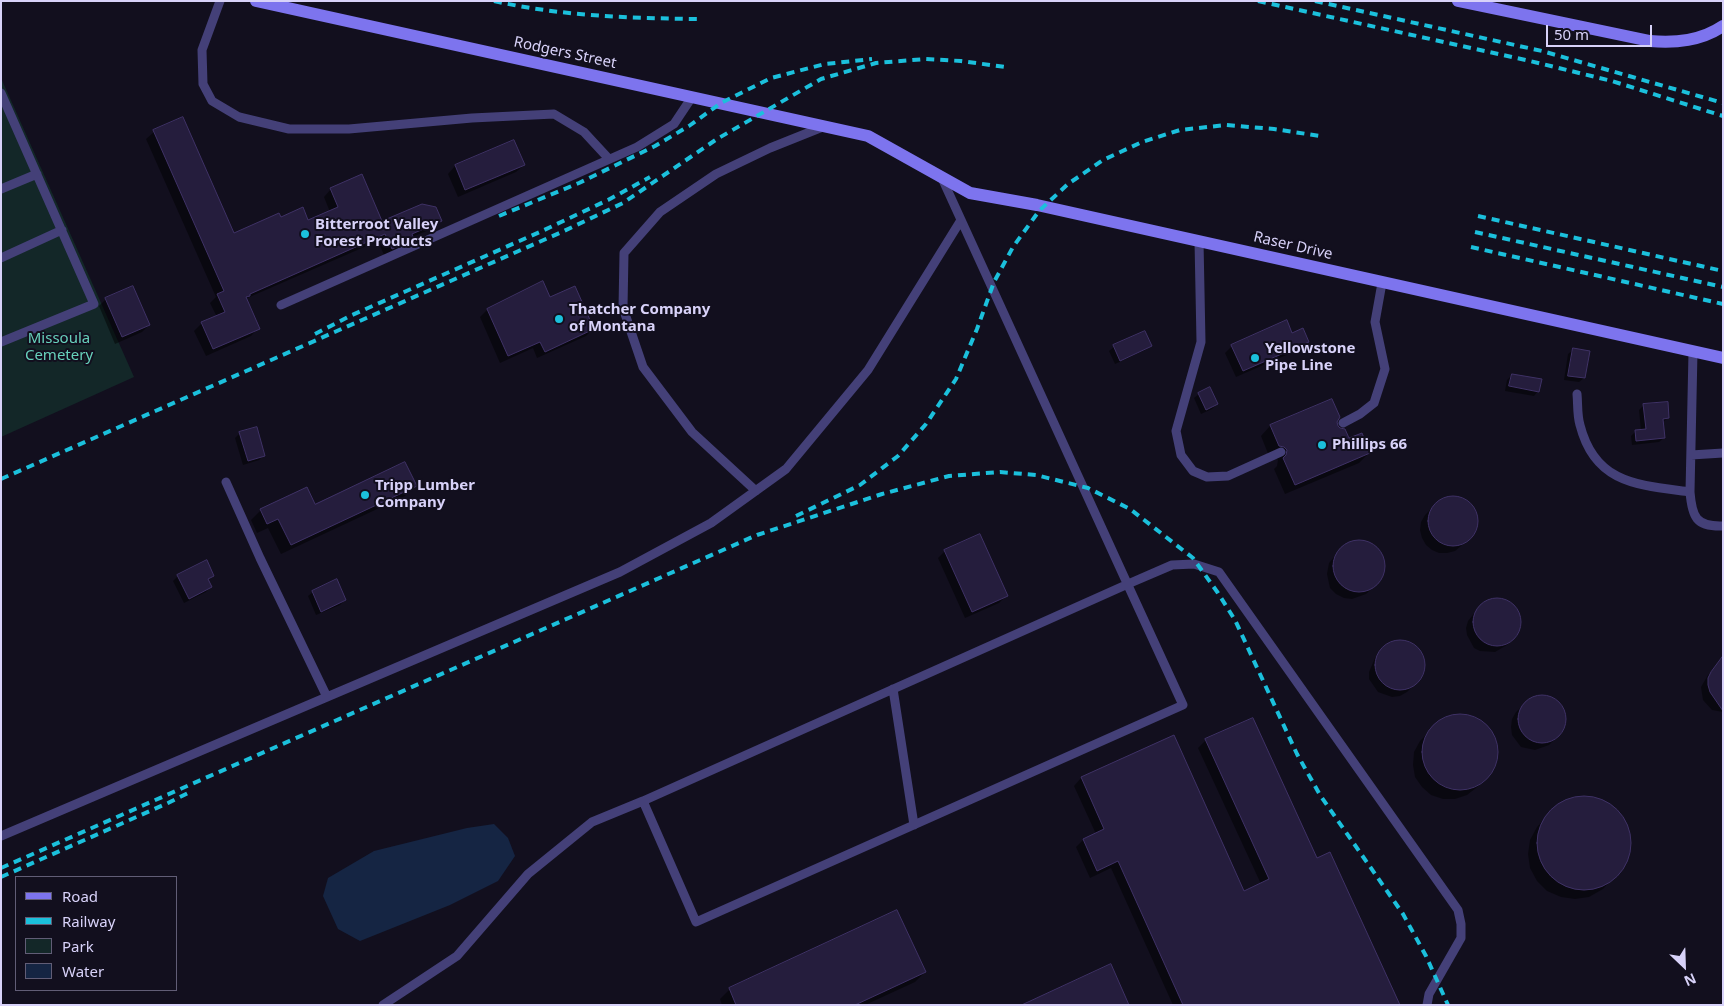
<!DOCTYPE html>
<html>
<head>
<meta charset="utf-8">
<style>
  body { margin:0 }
  #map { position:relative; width:1724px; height:1006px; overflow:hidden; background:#120f1e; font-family:"Noto Sans",sans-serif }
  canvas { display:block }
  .frame { position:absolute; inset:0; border:2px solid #d8d2f9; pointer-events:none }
  .legend { position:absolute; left:15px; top:876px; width:162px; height:115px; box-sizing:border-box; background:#120f1e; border:1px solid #615d76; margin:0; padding:6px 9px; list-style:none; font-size:15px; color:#d8d2f9 }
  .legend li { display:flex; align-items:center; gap:10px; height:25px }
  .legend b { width:25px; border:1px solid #615d76 }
  .north { position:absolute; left:1659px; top:941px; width:50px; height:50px; -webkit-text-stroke:4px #120f1e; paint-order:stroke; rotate:156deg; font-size:14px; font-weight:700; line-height:20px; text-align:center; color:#d8d2f9 }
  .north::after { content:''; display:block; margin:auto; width:18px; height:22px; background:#d8d2f9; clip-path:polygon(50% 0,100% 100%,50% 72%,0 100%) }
  .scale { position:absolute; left:1546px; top:25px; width:106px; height:22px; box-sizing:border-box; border:2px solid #d8d2f9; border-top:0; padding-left:6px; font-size:15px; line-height:18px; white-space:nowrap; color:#d8d2f9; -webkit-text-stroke:4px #120f1e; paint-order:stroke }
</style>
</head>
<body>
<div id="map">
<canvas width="1724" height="1006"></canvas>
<div class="frame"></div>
<ul class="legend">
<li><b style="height:6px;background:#7d74ee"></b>Road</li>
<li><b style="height:6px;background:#1bc0dc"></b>Railway</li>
<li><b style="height:14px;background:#132728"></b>Park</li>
<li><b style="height:14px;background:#152543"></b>Water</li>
</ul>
<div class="north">N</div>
<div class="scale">50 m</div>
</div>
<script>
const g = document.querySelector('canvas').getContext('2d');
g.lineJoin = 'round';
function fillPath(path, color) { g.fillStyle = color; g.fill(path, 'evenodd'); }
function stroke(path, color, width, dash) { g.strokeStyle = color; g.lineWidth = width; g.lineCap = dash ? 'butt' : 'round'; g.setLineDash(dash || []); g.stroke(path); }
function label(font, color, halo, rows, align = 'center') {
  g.font = font + ' "Noto Sans",sans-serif'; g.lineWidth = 4; g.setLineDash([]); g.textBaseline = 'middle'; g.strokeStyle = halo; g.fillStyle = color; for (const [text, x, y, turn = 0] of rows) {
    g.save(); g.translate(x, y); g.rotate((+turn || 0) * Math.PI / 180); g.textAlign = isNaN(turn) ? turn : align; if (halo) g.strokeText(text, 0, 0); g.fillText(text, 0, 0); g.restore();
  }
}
const green = new Path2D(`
  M1,78l133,299 -133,60z`);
const water = new Path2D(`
  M494,824l14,14 7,18 -17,25 -48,24 -90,36 -22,-12 -15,-33 5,-18 46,-27 93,-23z`);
const shadow = new Path2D(`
  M183,119l51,116 46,-16 27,3 23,-10 -6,-15 7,-8 50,34 60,-2 -7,7 -22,9v2l-7,7 -21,9 -6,-14 -133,58 13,29 -7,8 -45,20 -12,-25 8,-8 15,-6 -7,-14 6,-6 -70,-158 8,-7z
  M514,142l10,23 -8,7 -58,25 -10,-23 7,-8z
  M550,298l43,31 -7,7 -49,22 -4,-10 -33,15 -20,-46 7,-7z
  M106,299l43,26 -7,7 -27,12 -16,-38z
  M1292,335l16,7 -8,7 -64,28 -11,-24 7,-7z
  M1150,345l-5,5 -30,14 -6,-13 5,-4z
  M1573,350l11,28 -5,4 -15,-2 4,-26z
  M1512,375l26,16 -4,5 -29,-5 2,-11z
  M1199,394l18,10 -5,5 -11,5 -7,-16z
  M1332,400l4,20v6l13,14 20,13 -10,10 -74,31 -11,-25 3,-3 1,-6 -4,-4h-5l-8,-20 9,-10z
  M1644,405l24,13 -5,4 1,16 -5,4 -27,3 -1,-9 5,-5h5l-2,-21z
  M240,433l24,22 -5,5 -16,5 -8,-27z
  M415,486l-10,10 -124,58 -13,-26 -11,5 -6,-13 10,-10 54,-4z
  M1454,497l7,2 7,4 5,6 3,7v8l-2,8 -13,14 -6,5 -8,2h-8l-7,-3 -6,-5 -4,-7 -2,-8 1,-8 4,-7 14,-14 7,-3z
  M1358,541l8,1 8,4 6,5 3,7 1,8 -1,8 -3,7 -14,13 -14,5 -8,-1 -8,-4 -6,-6 -3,-14 2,-11 13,-15 7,-5z
  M945,551l61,45 -7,7 -34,15 -27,-60z
  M212,575l-5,6 3,6 -4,5 -22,11 -11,-22 5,-5z
  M313,592l32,8 -5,5 -24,10 -8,-19z
  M1495,599h7l8,3 6,6 3,7 1,8 -1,7 -12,15 -12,7 -15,-1 -6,-3 -7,-13 -1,-7 2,-7 12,-15 7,-5z
  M1396,642l15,2 6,5 5,6 2,8 -1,8 -3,7 -5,6 -8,8 -7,4 -8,1 -14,-5 -9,-13v-7l6,-14 14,-13z
  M1723,663v49l-11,-2 -9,-10 -2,-13 7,-12z
  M1545,696l8,3 6,5 4,6 2,14 -8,13 -8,8 -14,5 -14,-3 -9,-12 -1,-8 1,-8 4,-7 14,-13 8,-2z
  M1462,716l11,2 10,6 8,9 5,11v12l-3,11 -6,10 -11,11 -9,7 -12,4h-12l-12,-4 -9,-8 -7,-10 -2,-12 1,-13 6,-11 19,-19 11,-5z
  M1173,737l70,155 18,-8 -63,-136 8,-8 110,119 82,146h-225l-62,-137 -21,10 -14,-31 7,-7 13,-6 -22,-48 7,-8z
  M1586,797l15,3 14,9 10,12 5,15 -1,16 -5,14 -21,23 -14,8 -14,2 -14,-2 -14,-6 -10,-10 -7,-13 -2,-14 2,-14 7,-13 20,-21 14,-7z
  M897,912l28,60 -10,10 -50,23h-143l-2,-6 10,-10z`);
const building = new Path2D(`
  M183,117l51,116 45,-20 2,4 22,-10 5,13 30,-13 -8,-19 32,-14 20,47 40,-17 14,3 6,14 -30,13 2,5 -22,10 -7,-15 -135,60v2l-4,1 14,32 -47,20 -12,-27 24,-10 -8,-18 7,-3 -71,-161z
  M514,140l11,25 -60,25 -10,-25z
  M543,281l7,16 25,-11 19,43 -49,23 -5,-10 -32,14 -21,-47z
  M133,286l17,39 -28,12 -17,-39z
  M1287,320l5,13 11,-5 6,14 -66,29 -12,-26z
  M1145,331l7,15 -32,15 -7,-16z
  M1573,348l17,3 -5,27 -17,-2z
  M1512,374l30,5 -3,13 -30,-6z
  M1210,387l8,17 -12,6 -8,-17z
  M1332,399l8,18 -3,5 1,4 2,2 5,1 4,9 13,-5 8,20 -75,32 -12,-27 3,-3 1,-5 -3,-3 -5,-1 -9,-21z
  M1668,402l1,16 -6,1 2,19 -29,3 -1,-11 11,-1 -3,-25z
  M257,427l8,29 -17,5 -9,-29z
  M405,462l12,24 -126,59 -13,-26 -11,5 -7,-15 47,-22 8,17z
  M1428 521a25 25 0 1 1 50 0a25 25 0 1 1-50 0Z
  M980,534l28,62 -36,16 -28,-62z
  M1333 566a26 26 0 1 1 52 0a26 26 0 1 1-52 0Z
  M207,560l7,16 -6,3 4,8 -23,12 -12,-24z
  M337,579l9,21 -25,12 -9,-21z
  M1473 622a24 24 0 1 1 48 0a24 24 0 1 1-48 0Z
  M1375 665a25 25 0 1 1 50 0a25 25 0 1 1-50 0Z
  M1723,656v55l-13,-19 -2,-7v-7l3,-6z
  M1518 719a24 24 0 1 1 48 0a24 24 0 1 1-48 0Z
  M1422 752a38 38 0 1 1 76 0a38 38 0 1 1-76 0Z
  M1253,718l64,140 13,-6 70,153h-217l-65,-144 -21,10 -14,-32 21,-10 -23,-52 93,-42 70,156 25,-12 -64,-140z
  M1537 843a47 47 0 1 1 94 0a47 47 0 1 1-94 0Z
  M897,910l29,62 -71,33h-119l-7,-17z
  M1111,964l18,41h-107z`);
const lane = new Path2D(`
  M220,1l-18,49 1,34 9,17 27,16 50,12h60l123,-11 82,-4 30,18 25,27
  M1,93l93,211 -93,38
  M941,176c81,177 161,353 242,529l-487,217 -53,-121 485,-217 44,-19 22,-1 25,8 239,338 3,14v14l-32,56 -2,11
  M1,189l36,-15
  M1199,241l2,101 -25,89 5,24 12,16 14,6 21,-1 53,-24
  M1,258l61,-28
  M281,305l356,-158 37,-23 18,-27
  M1693,352l-3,140c2,25 6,35 33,34
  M1577,394c1,10 0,21 3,31 15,59 58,60 110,67
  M1343,423l17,-9 14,-11 11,-34 -10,-47 7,-39
  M1691,455l32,-2
  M226,482l34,76 67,139
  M756,491l-64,-59 -49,-65 -20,-59 1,-55 36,-41 56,-38 54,-26 55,-22
  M893,689l21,136
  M1,836l619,-264 91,-49 75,-54 82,-99 93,-150
  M383,1005l74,-49 71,-82 64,-52 51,-21`);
const secondary = new Path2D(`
  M256,1l612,135 102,57 67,12 686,153
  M1458,1l192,40c26,2 51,0 73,-15`);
const rail = new Path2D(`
  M494,1c67,15 134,17 203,18
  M1258,1l272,60 82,20 111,35
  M1315,1l227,50 181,52
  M499,216l80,-33 76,-37 34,-20 32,-23 50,-25 54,-14 47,-5
  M1478,216l245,55
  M1475,232l248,55
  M1471,247l252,57
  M315,334l35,-18 192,-85 66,-31 42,-23
  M1,479l563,-248 59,-28 94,-64 104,-60 55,-16 49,-4 36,2 44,6
  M796,516l64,-31 38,-29 28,-32 30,-45 21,-50 17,-47 19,-35 26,-36 29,-27 35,-24 39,-18 38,-12 46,-5 48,4 46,7
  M1,868l756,-333 125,-41 67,-18 51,-4 36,3 52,13 42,21 63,49 25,35 17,27 62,134 23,41 83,119 23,42 22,49
  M1,877l167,-74 22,-11`);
const markers = [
  [305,234,5,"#1bc0dc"],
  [559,319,5,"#1bc0dc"],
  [1255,358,5,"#1bc0dc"],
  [1322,445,5,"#1bc0dc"],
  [365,495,5,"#1bc0dc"]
];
const streetNames = [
  ["Rodgers Street",565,53,12],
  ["Raser Drive",1293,246,13]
];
const poiNames = [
  ["Bitterroot Valley",315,225],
  ["Forest Products",315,242],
  ["Thatcher Company",569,310],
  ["of Montana",569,327],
  ["Yellowstone",1265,349],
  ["Pipe Line",1265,366],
  ["Phillips 66",1332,445],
  ["Tripp Lumber",375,486],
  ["Company",375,503]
];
const parkNames = [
  ["Missoula",59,339],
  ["Cemetery",59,356]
];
fillPath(green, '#132728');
fillPath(water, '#152543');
fillPath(shadow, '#0007');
fillPath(building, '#251d3d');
stroke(building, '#3f3266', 1);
stroke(lane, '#444078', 9);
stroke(secondary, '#7d74ee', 12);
stroke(rail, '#1bc0dc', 4, [8, 6]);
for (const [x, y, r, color] of markers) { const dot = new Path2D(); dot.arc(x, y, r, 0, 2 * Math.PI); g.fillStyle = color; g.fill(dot); stroke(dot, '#120f1e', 2); }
label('15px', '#d8d2f9', '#120f1e', streetNames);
label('bold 15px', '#d8d2f9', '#120f1e', poiNames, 'left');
label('15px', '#67d0bb', '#120f1e', parkNames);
</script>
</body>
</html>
